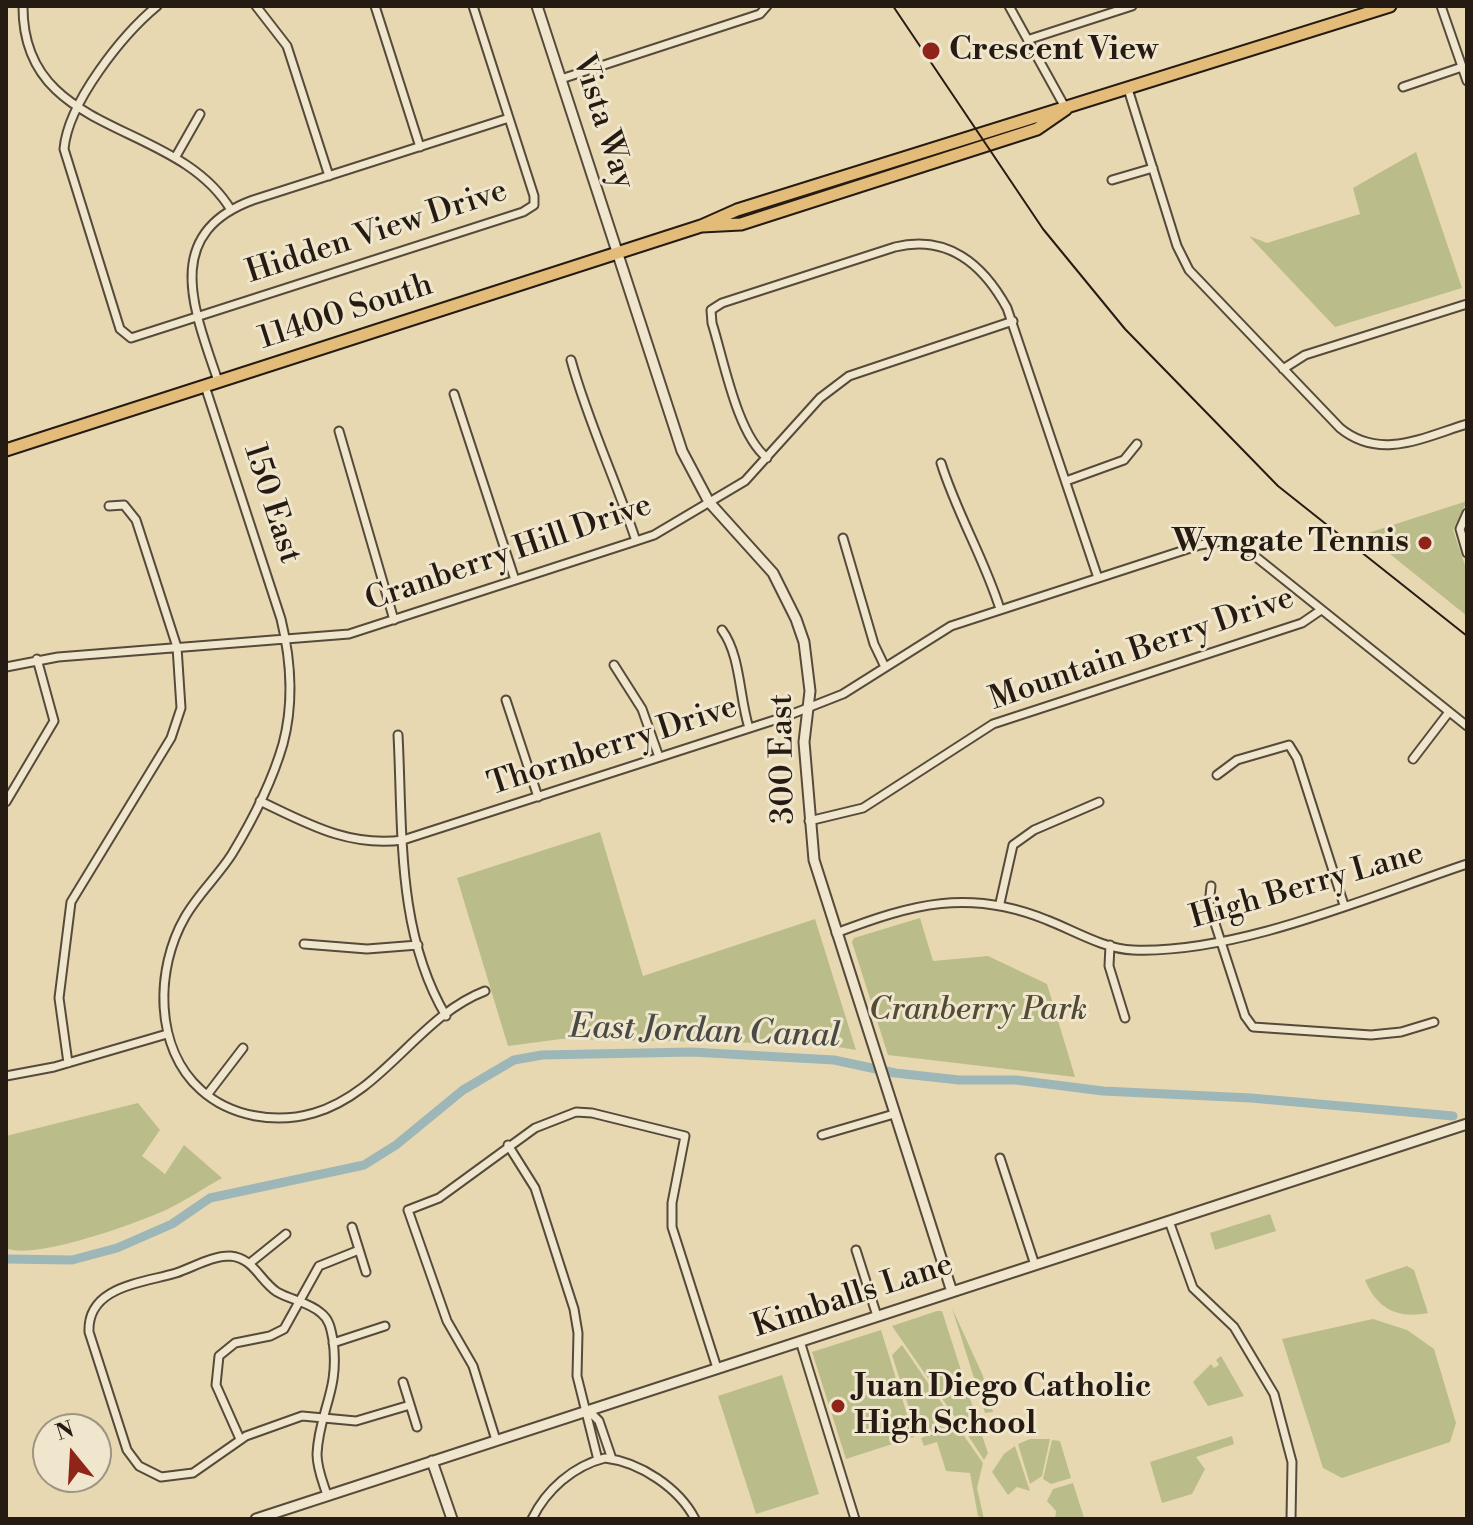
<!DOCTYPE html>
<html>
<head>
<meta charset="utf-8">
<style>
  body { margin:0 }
  #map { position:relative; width:1473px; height:1525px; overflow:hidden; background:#e7d8b2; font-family:"Libre Bodoni",serif }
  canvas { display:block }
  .frame { position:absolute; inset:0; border:8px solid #251b13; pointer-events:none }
  .north { position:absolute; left:32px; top:1413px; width:80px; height:80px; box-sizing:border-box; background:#efe6cd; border:2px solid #9e9583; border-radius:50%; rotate:342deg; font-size:22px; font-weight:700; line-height:32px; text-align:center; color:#251b13 }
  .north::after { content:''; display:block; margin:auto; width:28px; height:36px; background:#8f2418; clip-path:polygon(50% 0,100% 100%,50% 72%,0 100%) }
</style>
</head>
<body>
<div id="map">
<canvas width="1473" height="1525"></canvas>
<div class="frame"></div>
<div class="north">N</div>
</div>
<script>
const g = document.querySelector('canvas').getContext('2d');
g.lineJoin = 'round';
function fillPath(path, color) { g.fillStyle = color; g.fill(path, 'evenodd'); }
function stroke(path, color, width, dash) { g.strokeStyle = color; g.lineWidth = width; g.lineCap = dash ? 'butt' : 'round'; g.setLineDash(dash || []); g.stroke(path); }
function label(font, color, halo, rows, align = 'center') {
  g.font = font + ' "Libre Bodoni",serif'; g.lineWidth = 6; g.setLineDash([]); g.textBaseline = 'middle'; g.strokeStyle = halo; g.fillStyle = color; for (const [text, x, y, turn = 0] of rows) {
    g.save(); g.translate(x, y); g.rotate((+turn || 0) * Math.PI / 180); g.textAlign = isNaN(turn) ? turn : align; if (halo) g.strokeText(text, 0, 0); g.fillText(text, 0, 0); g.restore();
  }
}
const green = new Path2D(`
  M1416,152l46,136 -127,39 -86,-91 18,7 93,-29 -7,-26z
  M1467,501l-14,29 14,41v45l-102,-82z
  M600,832l43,144 172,-57 41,131 -36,-6 -259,-5 -53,7 -51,-168z
  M920,918l13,43 55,-5 59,28 28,93 -187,-22 -36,-113 2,-4z
  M138,1103l22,27 -18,26 23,18 19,-29 38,33c-18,10 -36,22 -54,31 -30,14 -135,52 -162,39v-112z
  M1270,1214l6,17 -61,19 -5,-17z
  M1407,1266l7,4 14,43c-30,6 -51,-4 -63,-33z
  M952,1308l31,68 10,36 -8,1z
  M937,1311h5l34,106 -17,6 -67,-97z
  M1373,1319l34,11 27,19 22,74 -6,19 -108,36 -19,-10 -41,-129z
  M881,1330l33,107 -68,22 -34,-107z
  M902,1345l54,79 -38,12 -26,-81z
  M1221,1356l23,40 -36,10 -15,-24 18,-18 3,4 5,-3 -3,-5z
  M782,1375l37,119 -63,20 -38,-118z
  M977,1421l11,32 -4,7 -23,-35z
  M957,1426l26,37 -6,25 7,31 -6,-3 -8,-43 -24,-2 -9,-29 -13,4 -3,-8z
  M1232,1436l2,8 -38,13 9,12 -13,25 -30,9 -12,-41z
  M1030,1439h20l-8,37 -12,8 -12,-40z
  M1052,1440l8,1 11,37 -20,6 -8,-5z
  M1015,1446l15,45 -13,-4 -9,8 -16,-23 12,-18z
  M1073,1483l11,35 -29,1 1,-8 -9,-10 6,-12z`);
const canal = new Path2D(`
  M6,1259l66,1 45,-12 55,-24 38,-26 154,-33 32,-20 67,-55 51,-30 28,-5 150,-3 142,8 61,13 64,7h57l87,11 148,7 202,18`);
const minor = new Path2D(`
  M23,6c-1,132 153,112 208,204
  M157,6c-35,29 -89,97 -93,143l56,180 11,9 392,-126 11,-7v-9l-61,-190
  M256,6l31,40 42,130
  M375,6l45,141
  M1009,6l57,103
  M1441,6l26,75
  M1030,39l102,-33
  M561,79l199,-65 7,-8
  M1403,87l59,-20
  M1128,89l49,157 12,24 151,158c40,33 84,9 127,-4
  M175,158l25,-44
  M1112,180l41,-12
  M571,360c17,62 45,120 65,181
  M1283,369l22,-14 162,-51
  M218,381c-23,-69 -58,-147 35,-181l256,-82
  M205,386l76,233c10,41 13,84 2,125 -11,38 -31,77 -51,110 -14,22 -34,40 -47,63 -30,52 -31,131 16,173 30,27 75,34 113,23 69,-20 105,-97 171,-122
  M454,394l61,186
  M339,431l55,189
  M767,458c-30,-24 -43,-97 -55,-135l-1,-13 11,-7 173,-56c52,-13 88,17 112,61l91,270
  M941,463c16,51 43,95 59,146
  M1066,481l58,-21 13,-16
  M1467,513l-7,16 7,24
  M843,538l31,106 11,23
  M722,630c19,26 17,67 27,98
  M614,665l28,44 17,48
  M6,667l52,-10 291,-23 287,-93 18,-6 91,-54 75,-83 29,-22 164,-55
  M506,700l32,97
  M398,735c5,94 -2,197 48,281
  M1413,759l36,-47
  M1217,775l20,-15 52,-15 8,13 47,147
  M260,801c48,23 88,46 143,39l384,-124 56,-22 108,-68 249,-81 27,-5 24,13 216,173
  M6,802l48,-81 -17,-62
  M809,821l54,-13 130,-84 309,-101 19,-13
  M1211,886l-2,19 36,111 8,11 118,8 30,-3 33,-10
  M1000,903l13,-58 21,-15 65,-28
  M836,933c76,-29 133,-45 211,-13 26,10 57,29 86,30 104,4 235,-53 334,-86
  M304,944l63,5 51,-4
  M1110,945l-1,21 16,52
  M68,1063l-9,-65 12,-96 100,-164 10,-30 -4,-61 -41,-127 -12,-15 -15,1
  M6,1076l48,-9 113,-33
  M207,1095l36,-47
  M822,1135l72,-21
  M508,1145l27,43 39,121 4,24 -1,43 21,84
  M1000,1158l35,107
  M1169,1221l24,67 41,39 40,67 18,68 -1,57
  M352,1227l14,45
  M856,1250l21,66
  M250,1263l36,-29
  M800,1341l55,178
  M333,1343l52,-17
  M403,1382l14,45
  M588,1410l11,11 13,38
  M240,1439l-24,-54 3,-29 16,-13 35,-7 14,-7 35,-63 40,-16
  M496,1440l-23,-74 -26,-45 -39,-111 31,-12 96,-70 41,-16 16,1 93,23 -13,67v24l45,141
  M327,1495c-4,-13 -10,-26 -10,-41 2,-44 23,-62 16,-114 -2,-10 -3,-20 -12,-27 -12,-11 -30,-13 -44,-21 -18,-12 -23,-34 -47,-36 -19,0 -36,11 -54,17 -33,10 -89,13 -87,59l38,118 12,16 22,11 32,-4 53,-37 56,-20 54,5 54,-16
  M532,1519c14,-29 41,-53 73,-61 35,4 74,30 90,61`);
const tertiary = new Path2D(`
  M537,6l145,445 27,51 64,71 23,46 8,23 6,49 -6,51 10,118 138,432
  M432,1461l20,58
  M256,1519l1211,-395`);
const primary = new Path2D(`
  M702,226l39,-2 296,-95 29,-20
  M6,450l695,-224 36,-16 653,-204`);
const tram = new Path2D(`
  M893,6l150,223 82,100 153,157 189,150`);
const markers = [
  [931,51,10,"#8f2418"],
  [1425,543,8,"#8f2418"],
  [838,1406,8,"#8f2418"]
];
const poiNames = [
  ["Crescent View",949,51],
  ["Wyngate Tennis",1409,543,"right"],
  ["Juan Diego Catholic",854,1388],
  ["High School",854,1425]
];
const streetNames = [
  ["Vista Way",602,122,72],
  ["Hidden View Drive",377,233,-18],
  ["11400 South",346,313,-18],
  ["150 East",271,504,72],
  ["Cranberry Hill Drive",509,554,-19],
  ["Mountain Berry Drive",1142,650,-19],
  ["Thornberry Drive",613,747,-18],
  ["300 East",784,759,-91],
  ["High Berry Lane",1307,887,-16],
  ["Kimballs Lane",853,1297,-18]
];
const parkNames = [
  ["Cranberry Park",978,1011]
];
const waterNames = [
  ["East Jordan Canal",705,1033,2]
];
fillPath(green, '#babd89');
stroke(canal, '#9db6b8', 9);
stroke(minor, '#564a3b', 11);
stroke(tertiary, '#564a3b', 13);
stroke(primary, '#251b13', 15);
stroke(minor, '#efe6cd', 7);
stroke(tertiary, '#efe6cd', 9);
stroke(primary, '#e4bc79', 11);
stroke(tram, '#251b13', 2);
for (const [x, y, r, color] of markers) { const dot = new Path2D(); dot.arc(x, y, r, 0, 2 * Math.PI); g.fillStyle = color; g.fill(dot); stroke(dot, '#efe6cd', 3); }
label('bold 32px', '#251b13', '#efe6cd', poiNames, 'left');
label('32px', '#251b13', '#efe6cd', streetNames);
label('italic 32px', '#524c36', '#efe6cd', parkNames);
label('italic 34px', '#494a45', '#efe6cd', waterNames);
</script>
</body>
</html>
